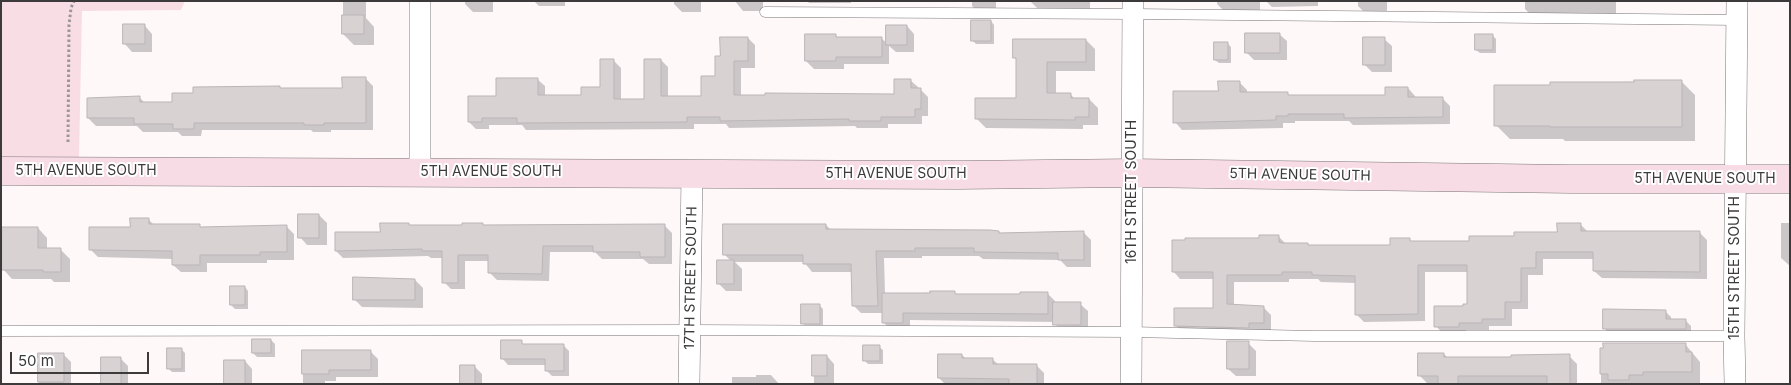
<!DOCTYPE html>
<html>
<head>
<meta charset="utf-8">
<style>
  body { margin:0 }
  #map { position:relative; width:1791px; height:385px; overflow:hidden; background:#fef8f9; font-family:Inter,sans-serif }
  canvas { display:block }
  .frame { position:absolute; inset:0; border:2px solid #3c3a3a; pointer-events:none }
  .scale { position:absolute; left:10px; top:352px; width:139px; height:22px; box-sizing:border-box; border:2px solid #3c3a3a; border-top:0; padding-left:6px; font-size:15px; line-height:18px; white-space:nowrap; color:#3c3a3a; -webkit-text-stroke:4px #fff; paint-order:stroke }
</style>
</head>
<body>
<div id="map">
<canvas width="1791" height="385"></canvas>
<div class="frame"></div>
<div class="scale">50 m</div>
</div>
<script>
const g = document.querySelector('canvas').getContext('2d');
g.lineJoin = 'round';
function fillPath(path, color) { g.fillStyle = color; g.fill(path, 'evenodd'); }
function stroke(path, color, width, dash) { g.strokeStyle = color; g.lineWidth = width; g.lineCap = dash ? 'butt' : 'round'; g.setLineDash(dash || []); g.stroke(path); }
function label(font, color, halo, rows, align = 'center') {
  g.font = font + ' Inter,sans-serif'; g.lineWidth = 4; g.setLineDash([]); g.textBaseline = 'middle'; g.strokeStyle = halo; g.fillStyle = color; for (const [text, x, y, turn = 0] of rows) {
    g.save(); g.translate(x, y); g.rotate((+turn || 0) * Math.PI / 180); g.textAlign = isNaN(turn) ? turn : align; if (halo) g.strokeText(text, 0, 0); g.fillText(text, 0, 0); g.restore();
  }
}
const green = new Path2D(`
  M1,1h184l-4,9 -99,1 -3,146h-78z`);
const shadow = new Path2D(`
  M262,1h28v1h-27z
  M343,1h23v17l8,9v18h-20l-11,-11z
  M465,1h28v11h-20l-8,-8z
  M534,1h31v5h-26z
  M674,1h27v11h-19l-8,-8z
  M735,1h28v10h-20z
  M807,1h44v2h-42z
  M972,1h24v7h-2v2h-18l-4,-4z
  M1030,1h60v13l-52,-5z
  M1217,1h43v11h-35l-8,-8z
  M1266,1h52v5l-46,1z
  M1358,1h29v13h-21l-8,-8z
  M1525,1h91v15l-83,1 -8,-8z
  M991,21l3,4v19h-18l-4,-4z
  M145,26l7,8v18h-20l-7,-8z
  M907,26l7,8v18h-18l-7,-6v18h-45v5h-30l-8,-8 30,-25 2,2h43l7,6z
  M1279,34l8,7v19h-33l-8,-8z
  M1492,35l4,4v14h-16l-4,-3z
  M748,38l7,7v23h-14v28l154,-1 15,-15 8,7v3h3l7,7v19h-6v8h-34v4h-31l-2,-2 -126,2 -3,-4h-32v5l-168,1 -4,-5h-33v4h-13l-7,-7 28,-25 40,-18 8,7v10h37l19,-8 12,-28 8,8v32h25l15,-40 7,7v31h34l15,-20 5,-21z
  M1384,39l8,7v26h-20l-8,-8z
  M1086,40l9,9v22h-39v23h14l5,5h14l9,9v17h-15v4l-97,-1 -9,-9 40,-20v-39l-3,-3z
  M1227,43l4,4v16h-12l-4,-3z
  M365,78l8,8v44h-42v2h-18l-2,-2h-109l-1,6h-19l-4,-4h-35l-6,-6h-41l-8,-8 51,-21 6,6h28l21,-9 85,-7 3,2h61z
  M1681,81l14,14v46h-130l-2,-2h-53l-14,-14 55,-39v-3z
  M1239,82l8,8v4h40l3,3h97l21,-9 7,8v2h27l8,8v18l-97,1 -4,-4h-54v2h-12v5l-101,2 -7,-8 44,-30z
  M319,215l8,8v22h-20l-7,-8z
  M149,220l6,6h44l2,2 85,-2 8,8v26h-27v3h-60v9h-26l-8,-7v-6l-75,-2 -8,-8z
  M1781,223h9v43l-9,-8z
  M482,224l3,3 180,-1 7,7v31h-23l-6,-5h-41l-7,-7h-45l-1,29 -52,-1 -7,-7v-12h-25v28h-14l-7,-7v-24h-13l-3,-2 -85,2 -7,-7 45,-18 29,-6h53z
  M1580,224l8,8 112,1 7,7v39l-105,-1 -8,-7v-12h-51v16h-15v34h-16v17h-23v4h-23v4h-23l-7,-8 32,-20v-34h-43v49l-61,1 -8,-8v-31l-35,-1 -3,-3h-29v3h-55v24l30,2 7,7v15l-88,3 -7,-7 38,-17v-30h-34l-7,-8 88,-32 17,-3 8,8 23,3 82,-1 18,-6 3,3h58l89,-10z
  M826,225l5,5 168,2 2,2 82,-2 8,8v27h-24l-7,-7 -77,-1 -4,-3h-57v2h-38l1,36 69,-2 3,4h64l26,-3 8,8v3h25l8,7v21h-26l-7,-8v-2l-145,-2v11h-18l-8,-8v-10h-23l-8,-8 -1,-33h-40l-8,-10h-69l7,7v22h-16l-8,-8 13,-22 -7,-7z
  M1,228h37l9,10v12h14l9,9v23h-16l-3,-3h-39l-9,-10z
  M415,280l8,8v20l-61,-1 -8,-8z
  M245,287l3,4v18h-13l-4,-4z
  M819,305l4,4v18h-17l-3,-4z
  M1665,311l6,6v3h14l6,6v8h-81l-5,-5z
  M271,340l4,4v13h-18l-4,-4z
  M521,342l3,3h39l6,6v25h-17l-6,-6v-5h-38l-6,-7z
  M1248,343l8,8v25h-20l-8,-7z
  M1685,344l15,18v22h-99v-35z
  M879,347l4,3v14h-15l-4,-4z
  M181,349l4,4v19h-13l-4,-4z
  M370,351l8,8v18h-42v4h-11v3h-22v-32z
  M39,354h24l8,8v22h-32z
  M1444,354l4,4h65l56,-2 8,8v20l-150,-1 -8,-8z
  M962,355l4,4h26l7,6h37l8,8v11h-99l-6,-6z
  M814,356h13l7,8v20h-20z
  M1789,357h1v27h-1z
  M120,358l8,8v18h-26z
  M245,361l7,8v15h-27z
  M474,366l8,8v10h-20z
  M756,375h15l8,9h-47v-7h24z`);
const building = new Path2D(`
  M342,15h22v19h-22z
  M971,20h20v21h-20z
  M123,24h22v20h-22z
  M886,25h21v20h-21z
  M1245,33h35v20h-35z
  M805,34h31v3h46v20h-46v4h-31z
  M1475,34h18v16h-18z
  M720,37h28v24h-14v34h31v-2l129,1v-15h17v9h10v21h-6v8h-34v4h-32v-2l-129,2v-4h-33v5l-170,1v-5h-35v4h-14v-26h28v-18h42v17h43v-8h19v-28h14v40h30v-40h17v37h40v-20h14v-20h5z
  M1363,37h22v28h-22z
  M1013,39h73v23h-39v31h24v5h18v19h-14v3l-100,-1v-21h41v-40h-3z
  M1214,42h14v18h-14z
  M342,77h24v46h-42v2h-20v-2h-110v6h-21v-5h-39v-6h-47v-20l53,-2v6h32v-9h21v-6l87,-1v2h62z
  M1634,80h48v47h-132v-1h-56v-41h56v-3h84z
  M1218,81h22v11h48v3h97v-8h23v10h35v20l-99,1v-4h-56v2h-12v4l-103,3v-32h45z
  M298,214h21v24h-21z
  M130,218h19v6h51v3l87,-2v27h-27v3h-60v10h-28v-14l-83,-1v-23h41z
  M380,223h29v2h53v-2h21v2l182,-1v33h-25v-5h-47v-6h-50l-1,28 -54,-1v-18h-30v28h-16v-32h-20v-2l-87,2v-19h45z
  M1557,223h24v8h119v41l-107,-1v-19h-57v16h-15v34h-16v17h-23v4h-23v4h-25v-21h29v-2h4v-39h-49v49l-63,1v-39l-43,-1v-3h-30v3h-55v29l37,2v17h-15v5l-75,-2v-18h39v-36h-41v-32h13v-2h74v-3h20v7l3,1h26v2h82v-7h20v3h59v-5h45v-4h43z
  M723,224h103v5l164,1 9,1v2l85,-2v29h-26v-7l-84,-1v-4h-59v3h-39l2,55h-26l-1,-42h-48v-9h-80z
  M2,227h36v21h23v24h-18v-2h-41z
  M717,260h17v24h-17z
  M353,277l62,2v21h-62z
  M230,286h15v19h-15z
  M930,291h25v3h65v-2h28v22l-145,-1v10h-21v-30h48z
  M1053,302h28v23h-28z
  M801,304h19v20h-19z
  M1603,309l63,1v9h20v10h-83z
  M252,339h19v14h-19z
  M501,340h21v4h42v27h-19v-12h-44z
  M1227,341h22v28h-22z
  M1603,343h83v9h6v20h-49v3h-14v5h-21v-6h-8v-26h3z
  M863,345h17v16h-17z
  M167,348h15v21h-15z
  M302,350h69v20h-42v4h-27z
  M38,353h26v29h-26z
  M1418,353h26v4h67v-2l59,-1v30h-23v-8h-89v8h-20v-8h-20z
  M938,354h24v4h31v6h44v20h-28v-5l-71,-1z
  M812,355h15v21h-15z
  M101,357h20v27h-20z
  M224,360h21v24h-21z
  M460,365h15v19h-15z`);
const path = new Path2D(`
  M68,142l1,-117 2,-17 3,-7`);
const lane = new Path2D(`
  M765,12l368,2 604,6
  M1,331l690,-1 440,2 183,4h420`);
const street = new Path2D(`
  M420,1v170
  M689,384l3,-211
  M1131,384l2,-383
  M1735,384l-1,-48 3,-335`);
const secondary = new Path2D(`
  M1,171l957,4 174,-2 439,6h219`);
const streetNames = [
  ["5TH AVENUE SOUTH",86,171],
  ["5TH AVENUE SOUTH",491,172],
  ["5TH AVENUE SOUTH",896,174],
  ["5TH AVENUE SOUTH",1300,175,1],
  ["5TH AVENUE SOUTH",1705,179],
  ["16TH STREET SOUTH",1132,192,-90],
  ["15TH STREET SOUTH",1735,268,-90],
  ["17TH STREET SOUTH",691,278,-89]
];
fillPath(green, '#f9dde4');
fillPath(shadow, '#0003');
fillPath(building, '#d8d2d3');
stroke(building, '#bbb5b7', 1);
stroke(lane, '#7a7576', 11);
stroke(street, '#7a7576', 22);
stroke(secondary, '#7a7576', 29);
stroke(path, '#9b9798', 3, [2.5, 2.5]);
stroke(lane, '#fff', 10);
stroke(street, '#fff', 21);
stroke(secondary, '#f8dce5', 28);
label('14px', '#3c3a3a', '#fff', streetNames);
</script>
</body>
</html>
